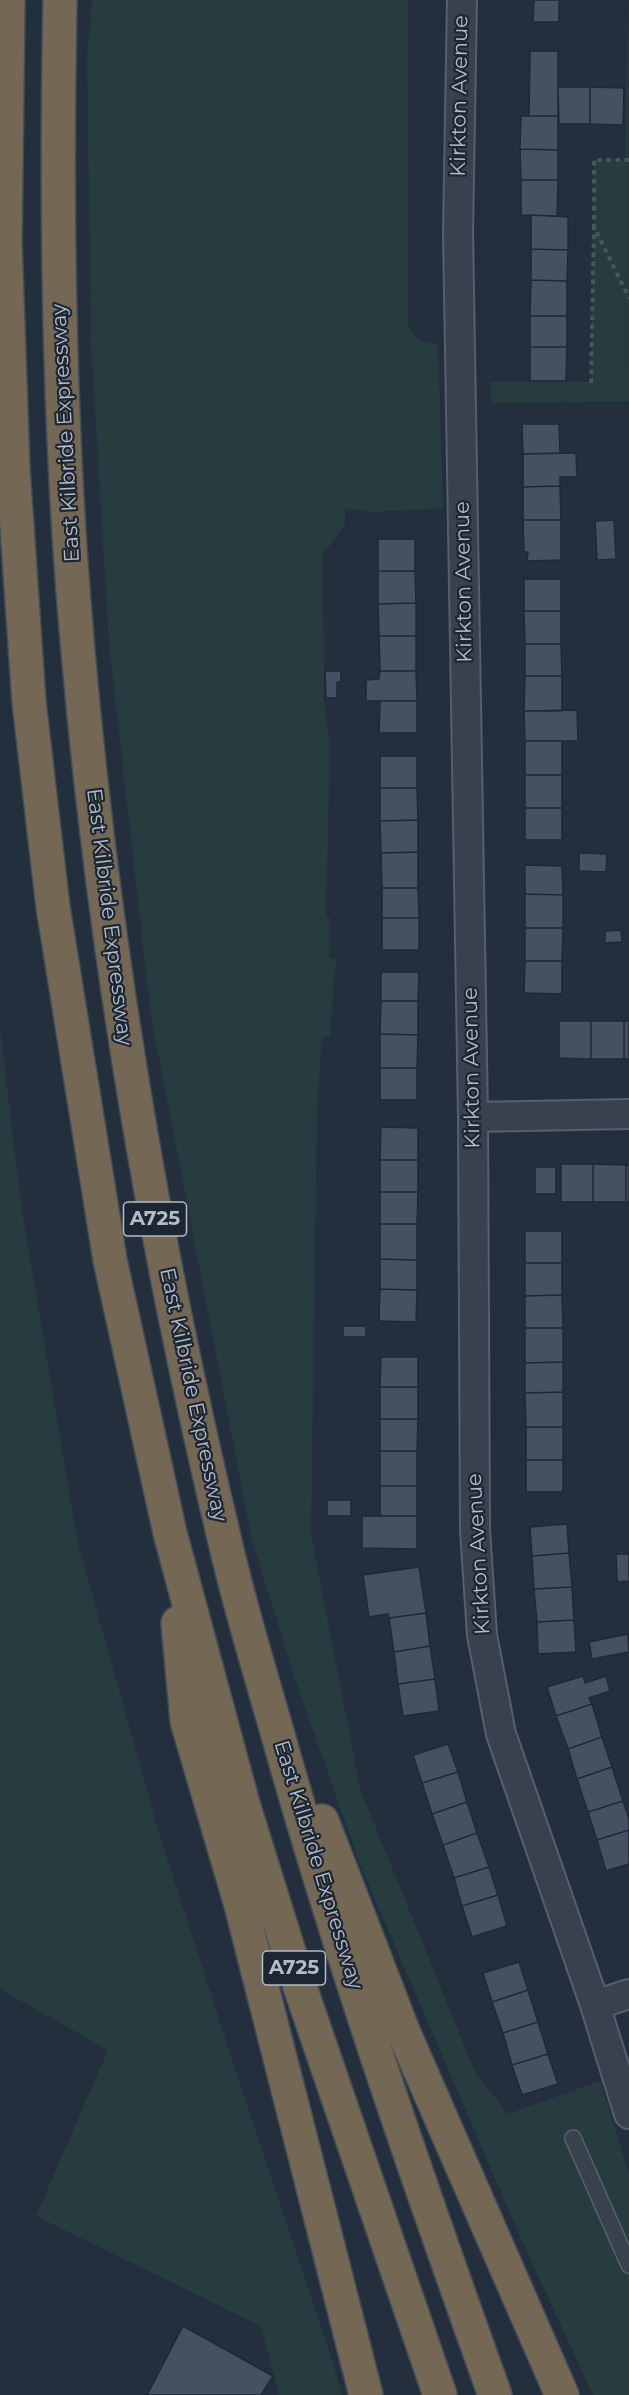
<!DOCTYPE html>
<html>
<head>
<meta charset="utf-8">
<style>
  body { margin:0 }
  canvas { display:block; background:#242f3e }
</style>
</head>
<body>
<canvas width="629" height="2395"></canvas>
<script>
const g = document.querySelector('canvas').getContext('2d');
g.lineJoin = 'round';
function fillPath(path, color) { g.fillStyle = color; g.fill(path, 'evenodd'); }
function stroke(path, color, width, dash) { g.strokeStyle = color; g.lineWidth = width; g.lineCap = dash ? 'butt' : 'round'; g.setLineDash(dash || []); g.stroke(path); }
function label(font, color, halo, rows, align = 'center') {
  g.font = font + ' Montserrat,sans-serif'; g.lineWidth = 4.5; g.setLineDash([]); g.textBaseline = 'middle'; g.strokeStyle = halo; g.fillStyle = color; for (const [text, x, y, turn = 0] of rows) {
    g.save(); g.translate(x, y); g.rotate((+turn || 0) * Math.PI / 180); g.textAlign = isNaN(turn) ? turn : align; if (halo) g.strokeText(text, 0, 0); g.fillText(text, 0, 0); g.restore();
  }
}
const green = new Path2D(`
  M92,0h316v326l11,15 19,4 5,163 -73,4 -25,-4v16l-22,31 1,148 6,42 -4,172 4,1 -1,39 7,1 -6,78 -8,1 -5,72 -6,425 49,255 115,283 33,42 92,-33 29,93v221h-36l-70,-152 -163,-379 -66,-188 -42,-136 -101,-524 -42,-372 -18,-302 -4,-285z
  M628,0l1,401 -138,2 -1,-21h101l3,-222 31,-1z
  M0,1031l23,186 54,323 84,300 88,271 81,242 12,42h-63l-18,-69 -225,-110 72,-166 -108,-61z`);
const building = new Path2D(`
  M534,0h25v22h-26z
  M530,51h28v65h-29z
  M558,87h32v37h-31z
  M590,87l34,1 -1,37 -33,-1z
  M521,116h37v34l-38,-1z
  M520,149l38,1v30h-37z
  M521,180h37l-1,36 -36,-1z
  M531,215l37,2v33l-37,-1z
  M531,249l37,1 -1,31 -36,-1z
  M531,280l36,1v35h-37z
  M530,316h37v31h-37z
  M530,347h37l-1,34h-36z
  M522,424h37l1,29 -37,1z
  M576,453l1,24h-17v9l-37,1v-33z
  M560,486l1,34h-38v-33z
  M523,520h38v40l-34,1 1,-9h-4z
  M614,520l2,39 -19,1 -2,-39z
  M378,539h37v32h-37z
  M378,571h37l1,32 -38,1z
  M524,579h37v32h-37z
  M416,603v33h-37l-1,-32z
  M524,611h37v33h-36z
  M379,636h37v35h-36z
  M525,644h36l1,32h-37z
  M325,671h16v11h-4v16h-11z
  M380,671h36l1,30h-51v-21l13,-1z
  M525,676h37v35h-38z
  M380,701h37v32h-38z
  M577,710l1,31h-53l-1,-30z
  M525,741h37v34h-37z
  M380,756h37v32h-37z
  M525,775h37v33h-37z
  M380,788h37l1,32 -38,1z
  M525,808h37v32h-37z
  M418,820v32l-37,1 -1,-32z
  M418,852v36h-36l-1,-35z
  M579,853l28,1 -1,18 -27,-1z
  M525,865l37,1 1,29 -38,-1z
  M382,888h36l1,30h-37z
  M525,894l38,1v33h-38z
  M382,918h37v32h-37z
  M525,928h38l-1,33h-37z
  M621,930l1,12 -17,1v-12z
  M525,961h37v33l-38,-1z
  M381,972h38l-1,29h-37z
  M381,1001h37v34l-38,-1z
  M559,1021h32v38l-32,-1z
  M591,1021h33v38h-33z
  M624,1021h5v38h-5z
  M380,1034l38,1 -1,33h-37z
  M380,1068h37v32h-37z
  M381,1127l37,1v32h-38z
  M380,1160h38v32h-38z
  M561,1164h32v38h-32z
  M593,1164l33,1v37h-33z
  M626,1165h3v37h-3z
  M535,1167h21v27h-21z
  M380,1192h38l-1,32h-37z
  M380,1224h37v36l-37,-1z
  M525,1231h37v32h-37z
  M380,1259l37,1v30l-37,-1z
  M525,1263h37v32l-37,1z
  M380,1289l37,1 -1,32 -37,-1z
  M562,1295l1,33h-38v-32z
  M343,1326h23v11h-23z
  M525,1328h38v34l-38,1z
  M381,1357h37v30h-38z
  M563,1362v30l-38,1v-30z
  M380,1387h38v32h-38z
  M563,1392v35h-37l-1,-34z
  M380,1419h38l-1,32h-37z
  M526,1427h37v33h-37z
  M380,1451h37v35h-37z
  M526,1460h37v32h-37z
  M380,1486h37v30h-37z
  M327,1500h24v16h-24z
  M362,1516h55v33l-55,-1z
  M567,1524l2,29 -37,3 -2,-29z
  M569,1553l3,34 -38,2 -2,-33z
  M616,1554h13v27l-12,1z
  M419,1567l7,46 -37,5 -1,-4 -19,3 -6,-42z
  M572,1587l2,33 -37,2 -3,-33z
  M426,1613l4,33 -36,6 -5,-34z
  M574,1620l2,32 -38,2 -1,-32z
  M628,1634l1,18 -37,7 -3,-17z
  M430,1646l5,33 -37,5 -4,-32z
  M583,1676l2,7 21,-7 4,15 -21,7 3,6 -36,12 -9,-29z
  M435,1679l4,32 -36,5 -5,-32z
  M592,1704l10,33 -34,12 -12,-33z
  M602,1737l10,30 -35,12 -9,-30z
  M448,1744l10,28 -36,11 -9,-28z
  M612,1767l11,34 -35,11 -11,-33z
  M458,1772l9,30 -35,12 -10,-31z
  M623,1801l6,18v11l-32,10 -9,-28z
  M467,1802l10,31 -34,12 -11,-31z
  M629,1830v34l-23,7 -9,-31z
  M477,1833l12,34 -35,11 -11,-33z
  M489,1867l9,28 -36,11 -8,-28z
  M498,1895l9,31 -35,11 -10,-31z
  M519,1962l9,28 -36,12 -9,-29z
  M528,1990l10,32 -35,11 -11,-31z
  M538,2022l10,32 -36,11 -9,-32z
  M548,2054l10,30 -36,11 -10,-30z
  M183,2326l90,50 -12,19h-114z`);
const path = new Path2D(`
  M629,160h-35v67l35,71
  M591,383l3,-155`);
const lane = new Path2D(`
  M573,2138l56,127`);
const street = new Path2D(`
  M462,0l-4,233 15,884 2,413 7,105 19,99 94,271 34,109
  M473,1117l156,-3
  M595,2005l34,-11`);
const highway = new Path2D(`
  M8,0l-3,243 8,226 16,233 24,205 57,353 60,273 73,271 56,180 141,411
  M60,0c-4,197 -2,394 13,591 25,324 78,644 154,959 14,60 32,119 49,178 63,225 140,447 219,667
  M178,1623l9,98 54,184 125,490
  M322,1821l81,210 159,364`);
const shields = [
  [155,1219,63],
  [294,1968,63]
];
const shieldNames = [
  ["A725",155,1219],
  ["A725",294,1968]
];
const streetNames = [
  ["Kirkton Avenue",460,96,-89],
  ["East Kilbride Expressway",66,433,-93],
  ["Kirkton Avenue",464,582,-91],
  ["East Kilbride Expressway",109,917,83],
  ["Kirkton Avenue",472,1068,-91],
  ["East Kilbride Expressway",193,1395,78],
  ["Kirkton Avenue",479,1554,-93],
  ["East Kilbride Expressway",318,1865,73]
];
fillPath(green, '#263c3f');
fillPath(building, '#455162');
stroke(building, '#1f2835', 1.5);
stroke(lane, '#565f6c', 18);
stroke(street, '#565f6c', 32);
stroke(highway, '#434c59', 36);
stroke(path, '#44595c', 4, [4.5, 4.5]);
stroke(lane, '#38414e', 15);
stroke(street, '#38414e', 28);
stroke(highway, '#746855', 33);
for (const [x, y, w] of shields) { const box = new Path2D(); box.roundRect(x - w / 2, y - 17, w, 34, 4.5); g.fillStyle = '#1d2633'; g.fill(box); stroke(box, '#b4bcc9', 1.5); }
label('bold 20px', '#b4bcc9', null, shieldNames);
label('21px', '#b4bcc9', '#1d2633', streetNames);
</script>
</body>
</html>
